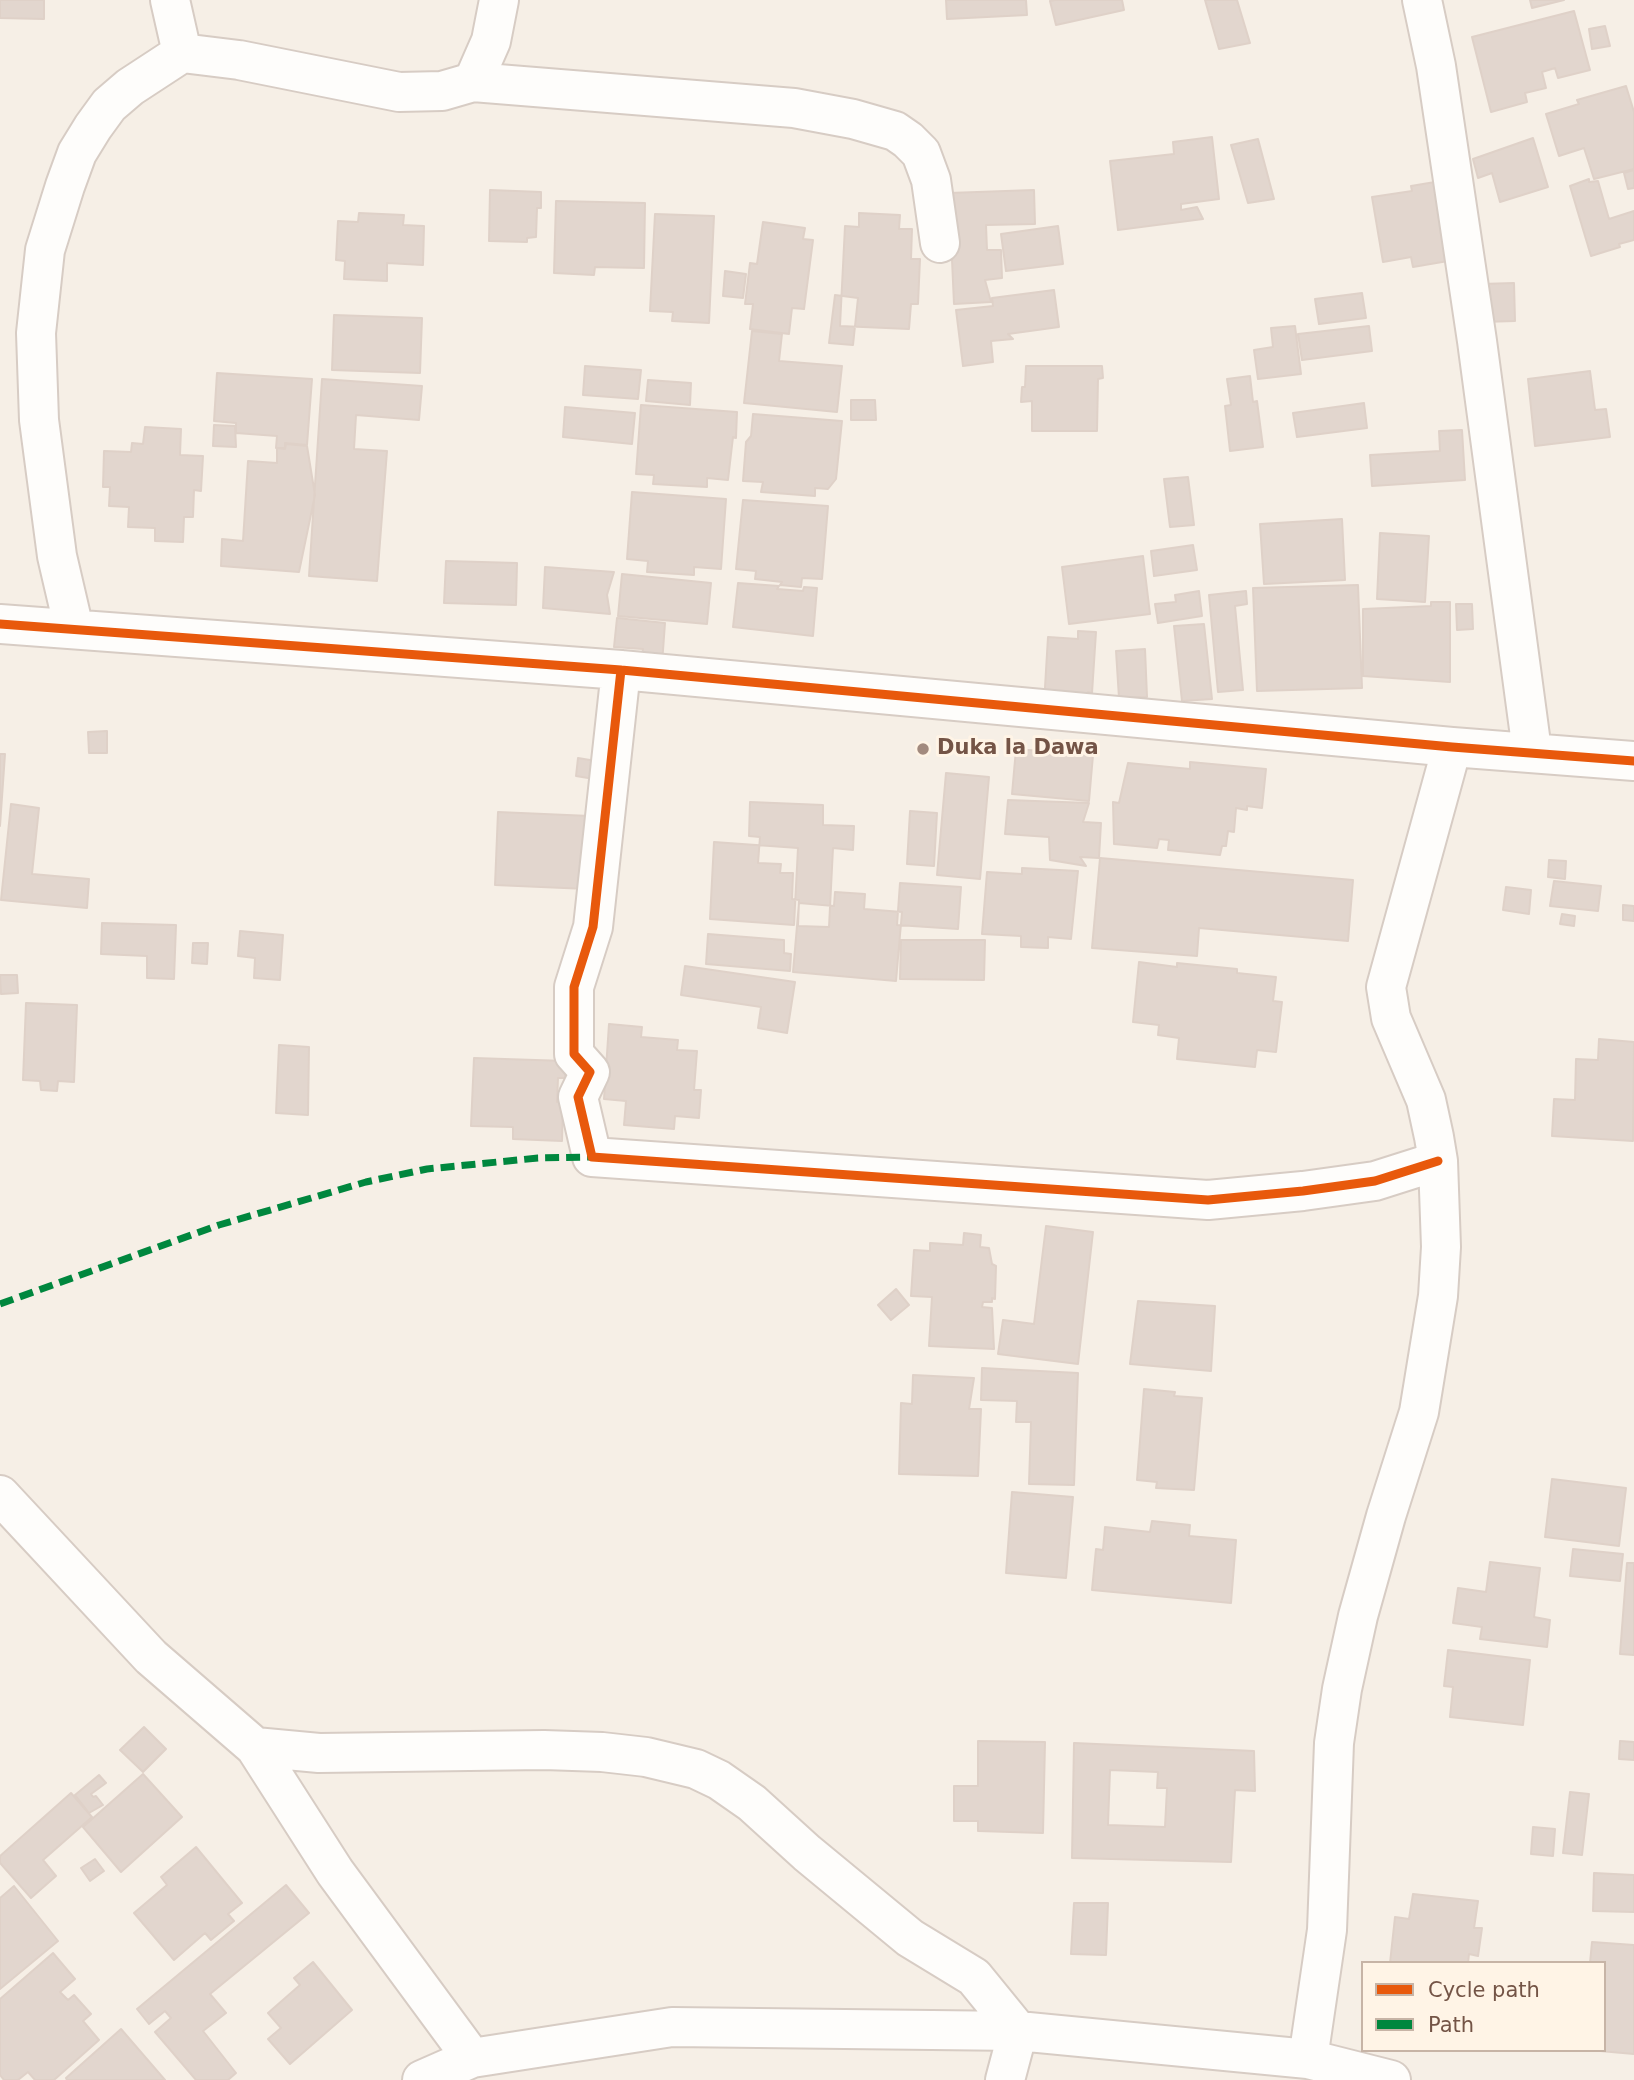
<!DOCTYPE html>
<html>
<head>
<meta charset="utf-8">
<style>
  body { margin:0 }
  #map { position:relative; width:1634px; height:2080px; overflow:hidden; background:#f6efe6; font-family:"DejaVu Sans",sans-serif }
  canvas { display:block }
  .legend { position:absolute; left:1361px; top:1961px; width:245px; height:91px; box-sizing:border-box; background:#fff4e6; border:2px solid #c7b4a6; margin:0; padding:9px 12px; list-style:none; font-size:21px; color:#745446 }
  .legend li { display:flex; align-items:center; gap:14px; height:35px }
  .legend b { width:35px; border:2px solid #c7b4a6 }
</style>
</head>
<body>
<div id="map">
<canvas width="1634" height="2080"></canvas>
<ul class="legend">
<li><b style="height:9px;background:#e8590c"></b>Cycle path</li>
<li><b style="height:9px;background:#00873e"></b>Path</li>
</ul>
</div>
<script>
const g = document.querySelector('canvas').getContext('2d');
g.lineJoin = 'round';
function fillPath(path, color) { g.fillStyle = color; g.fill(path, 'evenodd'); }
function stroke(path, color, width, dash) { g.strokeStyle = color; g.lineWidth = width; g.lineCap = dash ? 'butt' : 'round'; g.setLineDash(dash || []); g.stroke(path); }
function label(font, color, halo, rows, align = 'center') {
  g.font = font + ' "DejaVu Sans",sans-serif'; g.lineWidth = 6; g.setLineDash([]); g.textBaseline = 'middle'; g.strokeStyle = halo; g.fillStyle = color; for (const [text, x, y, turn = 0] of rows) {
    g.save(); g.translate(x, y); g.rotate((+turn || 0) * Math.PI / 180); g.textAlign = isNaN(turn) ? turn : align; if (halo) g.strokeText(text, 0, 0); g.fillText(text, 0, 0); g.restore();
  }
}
const building = new Path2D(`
  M0,0h44v19l-44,-1z
  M946,0h80l1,15 -80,4z
  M1055,0h67l2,10 -68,15 -6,-24z
  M1205,0h32l13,43 -31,6z
  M1530,0h34l-32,8z
  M1574,11l16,59 -32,8 -3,-10 -13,4 4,16 -21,5 2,9 -36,10 -19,-75z
  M1605,26l5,20 -18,3 -3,-20z
  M1626,86l8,26v57l-40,10 -10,-31 -25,8 -13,-42 33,-10 -2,-4z
  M1212,137l7,62 -38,5v6l16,-3 6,12 -85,11 -8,-69 64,-7 -1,-12z
  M1533,138l15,49 -48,15 -8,-29 -14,5 -5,-19z
  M1258,139l16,60 -26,4 -17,-58z
  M1634,170v18l-6,1 -4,-16z
  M1589,179v3l9,-1 11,38 25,-8v29l-15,4 1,3 -29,9 -21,-70z
  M1435,182l13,79 -35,6 -2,-10 -28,5 -11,-65 40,-6 -1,-5z
  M490,190l51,2v16h-4l-1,29 -9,1v4l-38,-1z
  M1034,190l1,34 -49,1 1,25h14l1,28 -17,2 6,22 -37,2 -5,-111z
  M556,201l89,2 -1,65 -49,-1 -1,8 -40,-2z
  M359,213l45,2 -1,10 21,1 -1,39 -36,-2v18l-43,-2 1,-18 -9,-1 2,-39 20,1z
  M859,213l41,2 -1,14h13l-1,30h9l-2,45h-7l-2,25 -69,-3 5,-100 14,1z
  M655,214l59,2 -5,107 -37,-2 1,-9 -23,-1z
  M763,222l42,6 -2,11 10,1 -9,69 -12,-1 -3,26 -39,-5 3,-25h-8l5,-41 7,1z
  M1058,226l5,38 -57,7 -5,-37z
  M725,271l21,3 -3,24 -20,-2z
  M1514,283l1,38 -33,1 -1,-38z
  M1054,290l5,37 -51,7 5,5 -22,2 2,21 -30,4 -7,-56 37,-4 -1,-8z
  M1362,293l4,25 -47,6 -4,-25z
  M835,295l23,3 -5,47 -24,-2z
  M334,315l88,3 -2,55 -88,-3z
  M1295,326l6,48 -43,5 -4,-29 19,-3 -2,-19z
  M1369,326l3,25 -70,9 -4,-26z
  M752,331l30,3 -3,27 63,5 -5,46 -93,-9z
  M585,366l56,4 -3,29 -55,-4z
  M1026,366h76l1,12 -5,1 -1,52h-65v-30l-11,1 1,-15h3z
  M1590,371l5,39 11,-1 4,28 -75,9 -7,-67z
  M217,373l95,6 -5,66 -22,-2v5h-9l1,-12 -41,-3v-10l-22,-2z
  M1250,376l3,26 4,-1 6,46 -33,4 -5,-45 6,-1 -4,-26z
  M322,379l100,7 -3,34 -63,-5 -2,34 33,2 -10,130 -68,-5z
  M648,380l43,3 -1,22 -44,-4z
  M851,400h24l1,20h-25z
  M1364,403l3,25 -70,9 -4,-24z
  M641,405l96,7 -1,26 -3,-1 -5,43 -21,-2v9l-54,-3 1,-9 -18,-1z
  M565,407l70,6 -3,31 -69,-7z
  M753,414l89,7 -6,58 -8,10 -13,-1v8l-54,-4 2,-10 -20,-1 3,-39 5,-6z
  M214,425l21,1 1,21 -23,-1z
  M145,427l36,2 -1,26 23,1 -2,35 -7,-1 -1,27h-9l-1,25 -28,-1v-13l-27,-1 1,-20 -20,-1 1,-19h-7l1,-36 27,1 1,-9 11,1z
  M1462,430l3,50 -93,6 -2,-31 70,-4 -1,-20z
  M286,444l21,2 8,49 -16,77 -78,-6 1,-27 21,2 5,-80 29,2v-15l8,1z
  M1188,477l6,48 -24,2 -6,-48z
  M632,492l94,7 -5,70 -27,-2v8l-47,-3 1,-11 -21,-2z
  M743,500l85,6 -6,73 -20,-1 -1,9 -21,-2 2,-3 -27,-3 1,-8 -20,-2z
  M1342,519l3,61 -81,4 -4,-60z
  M1380,533l49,3 -4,66 -48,-3z
  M1193,545l4,25 -43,6 -3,-25z
  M1143,556l7,58 -81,10 -7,-57z
  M446,561l71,2 -1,42 -72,-2z
  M545,567l69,5 -7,23 3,19 -67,-6z
  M622,574l89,9 -4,41 -89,-8z
  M738,583l41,3 -2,3 26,2 1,-4 13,1 -4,48 -80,-9z
  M1358,585l4,103 -105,3 -4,-103z
  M1199,591l3,25 -44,7 -3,-19 21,-2 -1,-7z
  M1246,591l1,13 -12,2 8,84 -25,2 -9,-97z
  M1431,602h19v80l-87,-6v-67l68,-3z
  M1456,604h16l1,25 -16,1z
  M617,618l48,5 -3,41 -21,-2 2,-13 -29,-2z
  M1204,624l8,75 -30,2 -8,-75z
  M1078,631l18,1 -4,61 -4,-1 -2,14 -42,-2 4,-67 30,2z
  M1145,649l2,48 -28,1 -3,-47z
  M107,731v22h-18l-1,-21z
  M1016,749l77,6 -4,46 -77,-7z
  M0,754h5l-5,72z
  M578,758l24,4 -2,18 -24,-4z
  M1190,762l76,7 -4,39 -15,-2v4l-11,-2 -2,24 -6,-1 -2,15h-4l-2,9 -52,-5 1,-10 -10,-1 -2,9 -43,-4 -1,-42 6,1 9,-40 62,6z
  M946,773l43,4 -9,102 -43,-4z
  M1008,800l81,3 -6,19 18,1 -2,35 -19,-1 6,9 -36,-6 -1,-23 -44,-3z
  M750,802l73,3v20l31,1 -1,24 -20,-2 -4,79 -31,-1 1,-26 -7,-1 1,-26h-13l1,-9 -23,-1 2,-26 -11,-1z
  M11,804l28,4 -7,66 57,5 -2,29 -86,-8z
  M910,811l27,2 -3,53 -27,-2z
  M498,812l92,4 -3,73 -92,-4z
  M714,842l84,6 -4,77 -84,-6z
  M1100,858l253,22 -5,61 -149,-13 -2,28 -105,-8z
  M1549,860l17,1 -1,18 -17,-2z
  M1022,868l56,3 -7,68 -23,-2v11l-27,-1v-11l-39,-2 5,-62 35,2z
  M1554,881l47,5 -3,25 -48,-5z
  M900,883l61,4 -3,42 -61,-4z
  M1506,887l25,3 -2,24 -26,-4z
  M835,892l30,2 -1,15 38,3 -6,69 -103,-9 6,-69 35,3z
  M1623,905l11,1v15l-11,-1z
  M1562,914l13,2 -1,10 -14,-2z
  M102,923l74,2 -2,54 -27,-1v-22l-46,-2z
  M240,931l43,4 -3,45 -26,-2 1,-20 -17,-2z
  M708,934l76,6v13l7,1 -1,17 -84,-7z
  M901,940h84l-1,40 -84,-1z
  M193,943h15l-1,21 -15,-1z
  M1139,962l38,5v-4l60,6v4l39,4 -3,24 9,1 -6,50 -19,-2 -2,17 -78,-8 2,-21 -21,-3 1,-10 -26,-3z
  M685,966l110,16 -8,51 -29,-5 3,-21 -80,-12z
  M0,975h17l1,18 -17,1z
  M26,1003l51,2 -3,77 -16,-1 -1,10 -16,-1 -1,-9 -17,-1z
  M609,1024l33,3 -1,10 37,3 -1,10 20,1 -3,39h7l-2,28 -24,-2 -1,13 -50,-4 2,-24 -22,-2z
  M1599,1039l35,3 -1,99 -81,-5 2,-37 21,1 1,-41 22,1z
  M279,1045l30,2 -1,68 -32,-2z
  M474,1058l92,3 -1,17h-7l-1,24h6l-1,39 -49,-2v-12l-42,-1z
  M1046,1226l47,6 -15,132 -80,-10 5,-34 31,4z
  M964,1233l17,2 -1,12 9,1 3,16 4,2 -1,33 -3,-1v4h-9l-1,5 10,1 2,41 -65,-3 3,-49 -21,-1 3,-46 16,1v-8l33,2z
  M896,1289l13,16 -18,15 -13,-15z
  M1138,1301l77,5 -4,65 -81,-7z
  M982,1368l96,5 -4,112 -45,-1 2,-62h-15l1,-21 -36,-1z
  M913,1375l61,3 -5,31h12l-3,67 -79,-2 2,-71 11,1z
  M1144,1389l31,3 -1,4 28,2 -8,92 -38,-2 1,-6 -20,-2z
  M1552,1479l74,9 -7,58 -74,-9z
  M1012,1492l61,5 -7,81 -60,-5z
  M1152,1521l38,4 -1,11 47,4 -5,63 -139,-13 4,-41 7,1 2,-23 45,5z
  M1573,1549l50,5 -3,27 -50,-5z
  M1490,1562l50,6 -6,49 16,3 -3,27 -67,-8 2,-12 -29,-4 5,-35 28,4z
  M1627,1563h7v92l-14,-1z
  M1448,1650l82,10 -7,65 -73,-8 3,-30 -9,-1z
  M144,1727l22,22 -23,23 -23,-22z
  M978,1741l67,1 -2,91 -65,-2v-10h-24v-35h24z
  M1620,1741l14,1v18l-15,-1z
  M1074,1743l180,8 1,40 -20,-1 -4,72 -159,-4zM1110,1770l48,2 -1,16h10l-2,39 -57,-2z
  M143,1774l39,43 -61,55 -38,-45z
  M99,1775l7,8 -15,11 2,3 3,-1 7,9 -14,8 -14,-18z
  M1570,1792l19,2 -7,61 -19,-2z
  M71,1793l21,24 -49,43 13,16 -25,22 -31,-35v-7z
  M1533,1827l22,2 -2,27 -22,-2z
  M196,1847l46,56 -14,11 6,7 -23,19 -6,-7 -31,27 -40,-47 33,-28 -6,-8z
  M95,1859l9,12 -14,10 -9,-13z
  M1594,1873l40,2v37l-41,-1z
  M286,1885l23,28 -99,81 16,19 -23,18 33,42 -8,7h-32l-41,-48 16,-14 -6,-7 -16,13 -12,-15z
  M14,1886l44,55 -58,48v-91z
  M1413,1894l65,7 -4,27h8l-4,28 -9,-2 -1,9h-78l5,-46 14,2z
  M1074,1903h34l-2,52 -35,-1z
  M1592,1942l42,3v109l-34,-3 4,-1v-87h-14z
  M53,1953l22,26 -15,13 8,8 6,-5 17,19 -8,7 16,19 -45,40h-19l-7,-8 -10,8h-14l-4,-5v-76z
  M313,1962l39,48 -62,54 -22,-25 13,-11 -13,-15 32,-28 -6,-7z
  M121,2029l44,51h-98l-1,-2z`);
const minor = new Path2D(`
  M170,0l12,53
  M1422,0l14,66 41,275 55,410
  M473,82l321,26 59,11 42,12 13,9 13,13 10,27 9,63
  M0,624l621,46 831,77 182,14
  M74,629l-17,-73 -18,-136 -3,-87 9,-83 20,-64 12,-33 16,-26 16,-22 21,-18 52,-34 57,7 160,32 43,-1 31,-9 18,-41 8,-41
  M621,670l-28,257 -19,60v67l16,18 -12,25 14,60 616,43 95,-9 72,-10 63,-20
  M0,1495l151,162 104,90 64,6 225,-3 58,2 44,5 50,12 23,11 33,23 55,50 103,85 64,39 44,54 -13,49
  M255,1747l80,125 137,186
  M1308,2059l19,-129 7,-187 8,-54 16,-73 28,-100 33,-104 19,-116 3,-49 -3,-86 -4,-24 -8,-37 -35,-82 -5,-31 66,-240
  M422,2080l50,-22 200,-31 346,4 290,28 83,21`);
const quiet = new Path2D(`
  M0,1304l219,-79 147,-43 61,-13 111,-11 54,-1`);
const cycleway = new Path2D(`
  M0,624l621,46 831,77 182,14
  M621,670l-28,257 -19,60v67l16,18 -12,25 14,60 616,43 95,-9 72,-10 63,-20`);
const markers = [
  [923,749,7,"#a28a7e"]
];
const poiNames = [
  ["Duka la Dawa",937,749]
];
fillPath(building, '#e2d6ce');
stroke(building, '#dfd1c8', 2);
stroke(minor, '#d7ccc4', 42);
stroke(minor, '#fefdfb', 38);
stroke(quiet, '#00873e', 7, [14, 7]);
stroke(cycleway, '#e8590c', 9);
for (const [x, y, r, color] of markers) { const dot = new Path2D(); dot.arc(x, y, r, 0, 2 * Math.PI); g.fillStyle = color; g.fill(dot); stroke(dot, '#fff4e6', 2.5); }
label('bold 21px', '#745446', '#fff4e6', poiNames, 'left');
</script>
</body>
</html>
